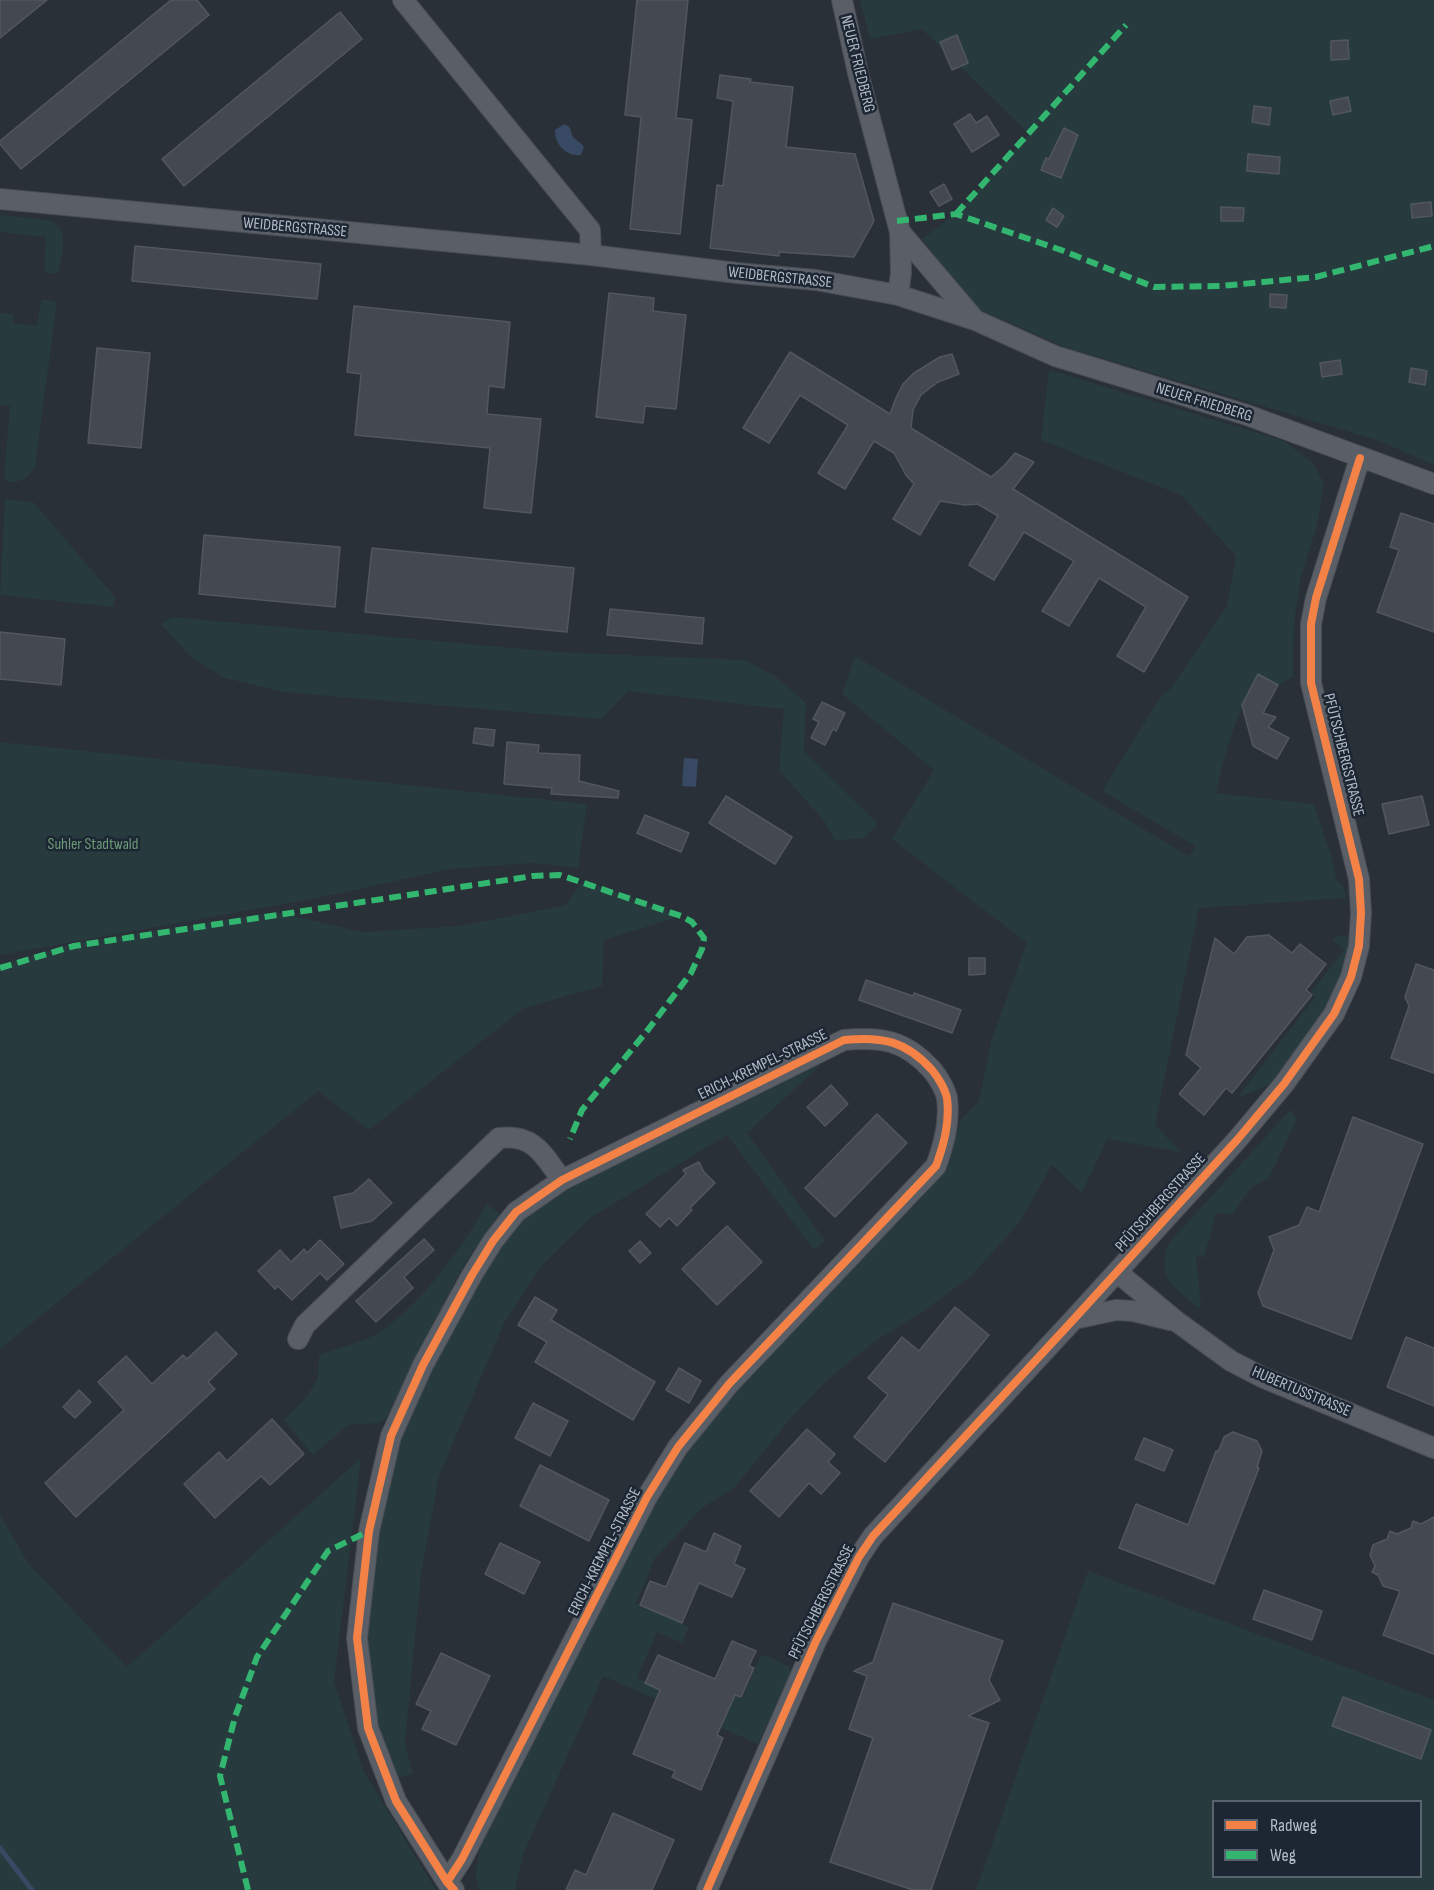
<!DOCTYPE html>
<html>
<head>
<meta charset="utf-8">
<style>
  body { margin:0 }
  #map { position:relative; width:1434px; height:1890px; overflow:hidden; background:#2a3038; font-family:"Sofia Sans Condensed",sans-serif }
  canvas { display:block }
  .legend { position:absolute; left:1212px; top:1800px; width:210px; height:78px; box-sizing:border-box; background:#1d2633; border:2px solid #59626f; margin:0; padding:8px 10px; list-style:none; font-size:18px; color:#b4bcc9 }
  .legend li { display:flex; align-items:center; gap:12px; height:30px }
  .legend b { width:30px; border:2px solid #59626f }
</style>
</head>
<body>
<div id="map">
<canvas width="1434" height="1890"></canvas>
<ul class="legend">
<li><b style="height:8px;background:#f48246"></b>Radweg</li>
<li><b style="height:8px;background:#33b770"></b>Weg</li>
</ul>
</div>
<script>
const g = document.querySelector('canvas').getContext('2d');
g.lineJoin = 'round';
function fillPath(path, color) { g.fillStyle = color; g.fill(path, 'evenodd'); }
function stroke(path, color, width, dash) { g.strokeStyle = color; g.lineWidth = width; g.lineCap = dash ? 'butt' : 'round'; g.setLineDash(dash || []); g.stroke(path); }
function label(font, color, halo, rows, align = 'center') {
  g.font = font + ' "Sofia Sans Condensed",sans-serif'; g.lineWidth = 5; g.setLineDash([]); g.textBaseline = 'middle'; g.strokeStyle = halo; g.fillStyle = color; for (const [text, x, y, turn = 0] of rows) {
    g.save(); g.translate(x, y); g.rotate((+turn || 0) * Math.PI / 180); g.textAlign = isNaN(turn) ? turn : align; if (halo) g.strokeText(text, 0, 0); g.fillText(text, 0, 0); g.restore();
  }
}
const green = new Path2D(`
  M860,0h574v465l-57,-25 -312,-93 -93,-41 -50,-67 34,-25 73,-80 -107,-105 -52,10z
  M0,215l49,5c22,9 13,34 10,52l-8,2 -7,-4 2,-33 -46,-5z
  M50,300l7,3 -22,163c-6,12 -14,17 -28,16l-3,-6 6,-70 -10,-1v-92l13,1v9l24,3 3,-20 2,-6z
  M1049,370l235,71 28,21 12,21 -7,42 -16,52 -7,45 -1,55 -15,8 -20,-11c-20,38 -34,77 -42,119l98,11 17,52 6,25 6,4 3,13 -147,10 -44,217 26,27 -74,-13 -25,54 -30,-28 -33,58 -49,54 -45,33 -51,32 -48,39 -36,38 -55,68 -33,21 -47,50 -19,45 53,24 -7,16 -25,-11 -20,46 87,40 10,-23 8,4 18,-42 5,-2 23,11 3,6 -33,72 -155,-68 -80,179 -8,35h-36l-4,-15 6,-31 124,-252 55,-98 40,-58 44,-56 174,-178 32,-40 10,-41 19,-20 13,-63 35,-95 -135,-104 42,-69 -92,-76 13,-38 335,201 5,-11 -93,-55 59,-95 10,-8 56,-82 9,-50 -55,-61 -140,-55z
  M5,499l28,3 82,95 -2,10 -113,-12z
  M172,617l385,35 187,8 31,16 31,27 -2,48 74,73 -14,14 -29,3 -10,-19 -46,-52 5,-61 -156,-18 -27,28 -318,-27 -58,-14 -34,-21 -30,-33z
  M0,742l587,62 -9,64 -46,-5 -82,6 -122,27 -328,59z
  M583,880l98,36 -77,24 -2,46 -78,22 -155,122 -51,-39 -318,258v-384l77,-22 199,-31 86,20 98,-6 106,-21z
  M1337,935l10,2c16,29 -51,122 -73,143 -11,9 -24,13 -37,18l78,-101 -5,-4 34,-43 -11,-10z
  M826,1060l-79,73 78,108 -11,9 -87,-115 -137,83 -49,48 -37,57 -65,153 -18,99 -16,168 8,31 -14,3 -12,-19 -18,-48 -3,-73 10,-92 23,-110 86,-175 37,-45 52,-33z
  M1290,1110l2,1 4,7 -1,5 -26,55 -18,9 -18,27 -17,-1 -12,44h-8l5,47 -3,4c-24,-22 -43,-30 -29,-65z
  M487,1204l13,10 -36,50 -78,154 -7,5 -31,2 -35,30 -29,-35 20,-20 14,-21 1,-24c17,-6 47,-14 61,-23 43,-29 81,-84 107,-128z
  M361,1458l-27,224 30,90 72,118h-436v-375l28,48 99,104z
  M1088,1571l346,129v190h-458zM1214,1802h206v74h-206z`);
const water = new Path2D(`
  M564,124c9,3 5,8 10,14 2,2 8,6 10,9l-3,8c-14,2 -27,-11 -26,-25z
  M684,758l14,1 -2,28 -14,-1z`);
const stream = new Path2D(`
  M0,1848l32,42`);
const building = new Path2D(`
  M0,0h47l-47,38z
  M171,0h26l12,15 -188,154 -21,-25v-3z
  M637,0h51l-12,118 16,2 -12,114 -50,-5 11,-112 -16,-2z
  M340,12l22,27 -178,147 -22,-27z
  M957,35l11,28 -16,7 -12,-28z
  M1348,40l1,19 -18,1v-19z
  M720,75l31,4 -1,3 43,5 -7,60 69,7 19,67 -20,36 -75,-5v4l-69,-8 7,-63 6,1 10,-85 -16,-3z
  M1348,97l3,14 -18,4 -3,-14z
  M1254,106l17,2 -2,17 -17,-3z
  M970,114l6,9 11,-7 12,19 -27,17 -18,-28z
  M1064,128l14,7 -17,43 -20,-8 5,-12 3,1z
  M1248,154l32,3 -1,17 -32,-3z
  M944,184l8,15 -13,7 -9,-14z
  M1431,202l1,14 -20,2 -1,-14z
  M1221,207l23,1 -1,13h-22z
  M1053,208l11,8 -7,11 -11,-7z
  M135,246l186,18 -4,35 -185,-18z
  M609,293l45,5 -1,13 33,4 -10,94 -31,-3 -2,17 -47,-6z
  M1270,294l17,1 -1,13 -16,-1z
  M354,306l156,16 -6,66 -15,-2 -2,28 54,5 -10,94 -47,-5 6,-60 -135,-13 6,-61 -14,-2z
  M97,348l53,5 -9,95 -53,-5z
  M790,352l100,62 6,-16 7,-14 11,-11 26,-16 12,-3 7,20 -21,8 -17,13 -8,15 -2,18 80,49 13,-11 11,-13 19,9 -21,27 175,108 -44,75 -27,-16 29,-49 -47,-29 -30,48 -27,-15 32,-50 -50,-29 -30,48 -25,-15 29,-49 -20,-12 -13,1 -25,-4 -20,34 -27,-16 21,-35 -8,-9 -12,-22 -20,-12 -29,48 -27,-16 30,-48 -48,-30 -31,48 -26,-15z
  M1340,360l2,14 -20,3 -2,-14z
  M1411,368l16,3 -2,14 -16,-3z
  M1401,513l33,11v108l-57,-20 22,-62 -9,-3z
  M204,535l136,12 -5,60 -136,-13z
  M372,548l202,20 -7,64 -202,-20z
  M610,609l94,9 -2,26 -95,-9z
  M0,632l65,7 -4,46 -61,-6z
  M1258,674l20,11 -15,28 13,4 -8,10 21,11 -12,21 -24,-13 -11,-41z
  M822,702l23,11 -9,18 -3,-2 -8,16 -14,-7 8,-16 -6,-3z
  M475,728l20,2 -2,16 -20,-3z
  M507,742l32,3 -1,8 42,2 -1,26 40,10 -1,7 -67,-4 1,-6 -48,-4z
  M726,796l66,41 -17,27 -66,-41z
  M1422,796l7,29 -40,9 -7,-30z
  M645,815l44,18 -8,19 -44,-19z
  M1269,935l23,18 8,-9 26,20 -20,26 6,5 -80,98 -6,-5 -22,27 -25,-21 22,-26 -15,-13 29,-117 19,16 13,-17z
  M969,958h16v16l-16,1z
  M1416,964l18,6v103l-43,-15 18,-52 -4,-9z
  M866,980l47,16 1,-3 47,17 -9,23 -93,-33z
  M831,1085l17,19 -23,22 -18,-19z
  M877,1114l30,29 -72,74 -30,-29z
  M1353,1117l70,27 -72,195 -88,-33 -5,-13 16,-43 -5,-13 30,-12 8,-18 12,5z
  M699,1162l5,10 11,11 -25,25 2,2 -15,16 -8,-8 -9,9 -14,-13 40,-40 -3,-4z
  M369,1179l23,24 -20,18 -31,7 -7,-31 19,-4z
  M727,1226l35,36 -45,43 -35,-36z
  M424,1239l10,11 -30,27 9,11 -37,34 -20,-21z
  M320,1240l24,24 -17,16 -7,-7 -28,27 -14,-14 -3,3 -17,-18 22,-21 11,12 13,-13 3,4z
  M640,1241l11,12 -11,10 -11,-12z
  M535,1297l22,13 -6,10 104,62 -22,38 -98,-58 12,-20 -29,-17z
  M955,1307l34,28 -104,127 -31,-25 34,-42 -20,-17 34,-41 17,14z
  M216,1332l21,22 -29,28 7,7 -139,128 -31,-34 79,-73 -26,-28 28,-26 26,28 31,-29 4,4z
  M1406,1337l28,11v58l-47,-19z
  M679,1368l22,13 -12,22 -23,-13z
  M79,1390l12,12 -16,16 -12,-11z
  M533,1403l35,18 -18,35 -35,-18z
  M272,1419l32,35 -34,31 -9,-9 -46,42 -31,-34 35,-32 8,9z
  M807,1429l28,25 -7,8 12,11 -19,21 -12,-11 -30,34 -29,-26z
  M1233,1432l24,9 5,10 -5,16 2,1 -45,116 -95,-36 17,-44 52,21 28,-74 2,1 6,-15z
  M1144,1438l29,12 -9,21 -29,-12z
  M540,1465l69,35 -20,41 -69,-35z
  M1434,1517v137l-51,-19 17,-44 -17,-5 -5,-11 -6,-3 3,-6 -5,-11 3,-10 14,-6 3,-8 7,3 14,-6 2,-7 8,3z
  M714,1533l27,13 -7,18 11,5 -13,28 -33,-14 -17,40 -42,-18 10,-24 16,6 19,-44 21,9z
  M500,1543l40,19 -16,32 -39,-20z
  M1264,1590l58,21 -10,29 -59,-21z
  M893,1603l110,38 -14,39 11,20 -32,16 21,7 -58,167h-18l-83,-28 43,-124 -24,-9 18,-53 -13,-5 19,-9z
  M732,1641l24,10 -7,15 5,2 -13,29 -6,-2 -18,40 6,3 -22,52 -29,-13 3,-6 -42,-17 27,-64 -15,-7 13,-28 57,24z
  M441,1653l49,23 -34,69 -34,-16 9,-18 -15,-7z
  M1343,1697l88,33 -10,29 -89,-33z
  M613,1813l61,27 -22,50h-86l9,-20 11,5z`);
const minor = new Path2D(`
  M403,0l187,230 1,25
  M842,0l16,73 42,159 1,41 -3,22
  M0,199l591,56 146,18 79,7 82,15 77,25 80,36 192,59 187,69
  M900,232l74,87
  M1117,1272l59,49 55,40 33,17 170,70
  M1074,1319l42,-9 17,1 37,9
  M298,1339l7,-14 194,-187c36,-4 44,17 63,42
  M447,1882l15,-23 185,-362 31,-50 51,-63 207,-218c8,-22 14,-44 11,-68 -2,-9 -9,-21 -15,-28 -26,-29 -50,-34 -88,-30l-282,140 -46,32 -23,29 -21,34 -49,90 -32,71 -22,95 -12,107 11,90 28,73 51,81 7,8
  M707,1890l109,-249 43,-84 14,-21 201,-217 163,-179 47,-56 50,-70 17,-37 8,-31 2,-33 -2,-34 -48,-196v-59l5,-26 44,-140`);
const quiet = new Path2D(`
  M956,214l170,-189
  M897,221l59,-7 105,36 93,37 67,-1 95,-9 118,-31
  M0,968l74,-22 459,-70 27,-1 121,41 11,6 12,16 -2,11 -11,24 -44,58 -65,79 -12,29
  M248,1890l-28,-114 15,-59 22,-60 71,-106 41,-20`);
const cycleway = new Path2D(`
  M447,1882l15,-23 185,-362 31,-50 51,-63 207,-218c8,-22 14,-44 11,-68 -2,-9 -9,-21 -15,-28 -26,-29 -50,-34 -88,-30l-282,140 -46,32 -23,29 -21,34 -49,90 -32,71 -22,95 -12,107 11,90 28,73 51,81 7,8
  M707,1890l109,-249 43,-84 14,-21 201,-217 163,-179 47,-56 50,-70 17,-37 8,-31 2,-33 -2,-34 -48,-196v-59l5,-26 44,-140`);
const streetNames = [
  ["NEUER FRIEDBERG",857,64,76],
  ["WEIDBERGSTRASSE",295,228,5],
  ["WEIDBERGSTRASSE",780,278,6],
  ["NEUER FRIEDBERG",1204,403,17],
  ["PFÜTSCHBERGSTRASSE",1343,755,76],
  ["ERICH-KREMPEL-STRASSE",763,1065,-26],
  ["PFÜTSCHBERGSTRASSE",1161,1203,-48],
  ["HUBERTUSSTRASSE",1301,1392,23],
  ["ERICH-KREMPEL-STRASSE",605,1552,-63],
  ["PFÜTSCHBERGSTRASSE",822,1602,-63]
];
const parkNames = [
  ["Suhler Stadtwald",93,845]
];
fillPath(green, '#273a3e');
fillPath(water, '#384963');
stroke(stream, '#384963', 5);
fillPath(building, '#444950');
stroke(building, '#52575f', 1.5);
stroke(minor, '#484c53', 22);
stroke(minor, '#5a5e66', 20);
stroke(quiet, '#33b770', 6, [12, 6]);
stroke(cycleway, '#f48246', 8);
label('16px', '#b4bcc9', '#1d2633', streetNames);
label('16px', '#6b9a76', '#1d2633', parkNames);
</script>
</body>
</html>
